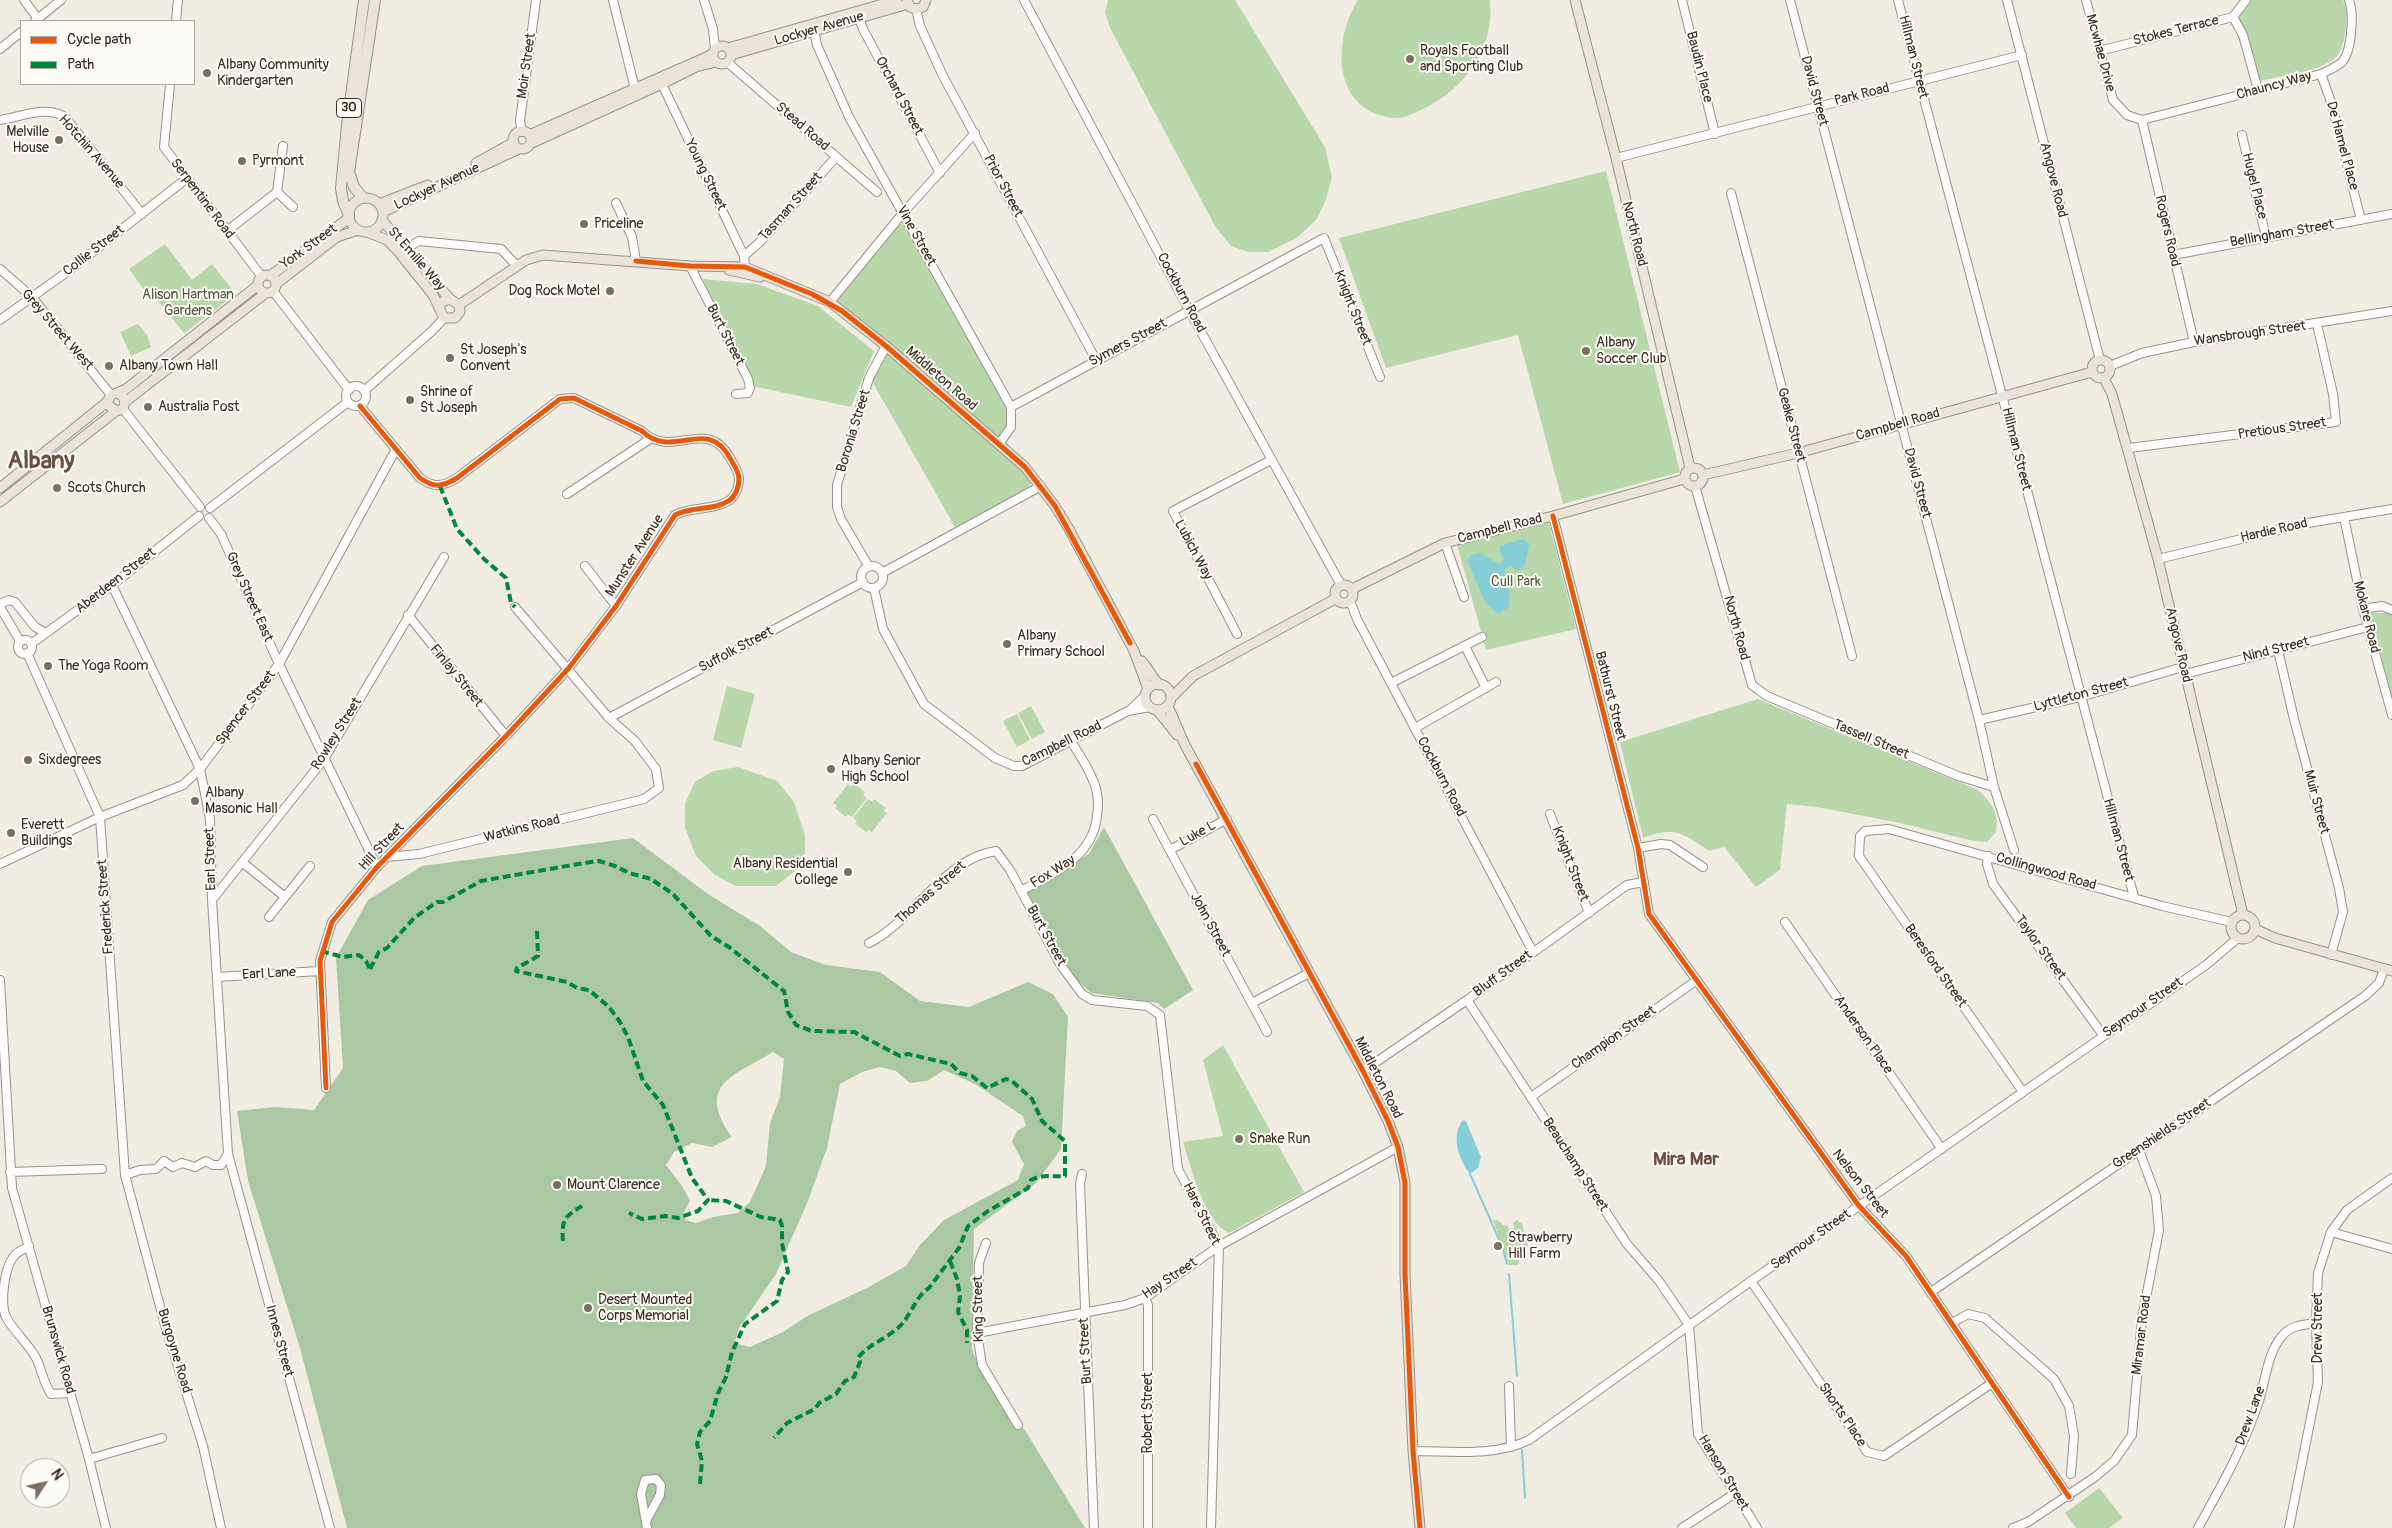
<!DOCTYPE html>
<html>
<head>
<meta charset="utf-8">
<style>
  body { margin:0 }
  #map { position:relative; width:2392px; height:1528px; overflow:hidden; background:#f1ede3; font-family:Pangolin,sans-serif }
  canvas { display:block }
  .legend { position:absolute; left:20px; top:20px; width:175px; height:65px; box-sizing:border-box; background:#fdfcf7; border:1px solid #afa8a0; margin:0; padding:6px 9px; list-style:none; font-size:15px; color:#3b2a1e }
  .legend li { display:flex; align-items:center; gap:10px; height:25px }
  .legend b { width:25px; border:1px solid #afa8a0 }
  .north { position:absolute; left:20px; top:1458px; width:50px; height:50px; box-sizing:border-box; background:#fdfcf7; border:1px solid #afa8a0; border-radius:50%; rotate:55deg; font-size:14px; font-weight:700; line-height:20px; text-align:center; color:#3b2a1e }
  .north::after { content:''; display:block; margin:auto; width:18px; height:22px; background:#7b6e63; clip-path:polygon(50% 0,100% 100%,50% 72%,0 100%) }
</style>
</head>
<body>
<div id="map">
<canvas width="2392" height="1528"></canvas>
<ul class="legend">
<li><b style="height:6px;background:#e8590c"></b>Cycle path</li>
<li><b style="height:6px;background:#00873e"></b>Path</li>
</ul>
<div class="north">N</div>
</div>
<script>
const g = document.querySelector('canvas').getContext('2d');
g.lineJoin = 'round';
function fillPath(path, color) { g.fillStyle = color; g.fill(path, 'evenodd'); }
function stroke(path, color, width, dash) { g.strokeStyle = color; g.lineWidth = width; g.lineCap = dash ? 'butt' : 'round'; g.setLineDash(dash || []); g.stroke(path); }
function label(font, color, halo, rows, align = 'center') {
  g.font = font + ' Pangolin,sans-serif'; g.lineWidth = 4; g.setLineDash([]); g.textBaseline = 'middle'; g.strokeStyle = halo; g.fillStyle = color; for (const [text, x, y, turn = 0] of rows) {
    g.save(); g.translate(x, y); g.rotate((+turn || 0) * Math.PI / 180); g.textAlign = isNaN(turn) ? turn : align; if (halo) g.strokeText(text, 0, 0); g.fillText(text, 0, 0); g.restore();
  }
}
const green = new Path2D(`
  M1108,0h127l90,147 7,31 -7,24 -9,18 -18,17 -30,15h-20l-17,-6 -16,-20 -105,-198 -5,-16z
  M1358,0h132c5,48 -25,89 -67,109 -8,4 -20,10 -29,9 -62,-6 -62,-77 -36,-118z
  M2251,0h92c5,8 4,18 3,26 -1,9 -3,23 -9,30 -15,16 -57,20 -78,25l-13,-48 -7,-16z
  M1606,171l74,301 -117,32 -45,-169 -132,33 -47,-130z
  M903,224l3,2 101,179 2,20 -16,19 30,25 8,13 -3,7 -72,40 -84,-148 18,-36 -52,-41 -2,-6 63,-73z
  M165,244l27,36 20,-16 24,30 -52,39 -31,-38 -4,2 -20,-28z
  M703,279l54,5 61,22 56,45 -23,56 -99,-21z
  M138,324l9,11 4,12 -20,9 -11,-24z
  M1549,523l27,106 -90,21 -29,-106z
  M2370,613h19l3,2v83z
  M727,686l28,8 -14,54 -28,-8z
  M1758,699l220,91c14,13 21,23 18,42l-9,10 -13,-1 -74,-18 -83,-16 -30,-3 -7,66 -24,17 -32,-40 -15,4c-25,-18 -36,-25 -66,-13l-23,-96z
  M1031,706l14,26 -13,7 -14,-26z
  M1017,714l13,26 -13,7 -14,-26z
  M738,767l39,14 17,21 11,33v17l-10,19 -19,15h-40l-21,-11 -19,-19 -11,-28v-25l10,-21 18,-11z
  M854,783l11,9 -2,3 4,3 -15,19 -4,-3 -2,3 -11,-9 2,-2 -4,-3 15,-19 3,3z
  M868,799l4,3 2,-3 12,9 -2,3 3,2 -15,19 -3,-2 -3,2 -11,-8 2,-3 -4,-3z
  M1223,1045l81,147 -75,41c-25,-11 -38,-66 -46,-91l40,-6 -20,-76z
  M1493,1220h5l5,5 5,1 3,11 4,3 1,-3 -3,-14 4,-3 5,4 6,21 -6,8 -4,12h-9z
  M2099,1488l24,30 -14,10h-33l-11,-15z`);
const forest = new Path2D(`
  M1104,827l89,163 -29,19 -6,-6 -67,-10 -18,-17 -46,-83 62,-39z
  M633,838l75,56 52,32 31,26 35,13 54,7 40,29 49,6 59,-25 25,12 15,23 -7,132 -25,34 -62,46 -2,120 8,19 46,64 59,96h-738l-47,-180 -52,-167 -11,-70 38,-4 39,3 29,-42 -7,-110 32,-58 54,-34zM773,1052l11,7 -4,38 -10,26 -4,43 -16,36 -12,11 -25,4 -17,6 -10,-3 -3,-6 7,-13 -8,-15 -16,-21 8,-13 18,-9 20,4 20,-10c-38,-53 4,-62 41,-85zM880,1067l16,4 14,12 17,-2 17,-11 31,14 48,32 3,10 -9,5 -5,11 12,22 -6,16 -74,40 -24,25 -14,21 -39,22 -58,27 -26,17 -33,15 -16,-4 5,-15 37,-54 32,-73 19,-53 13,-64 22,-12z`);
const water = new Path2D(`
  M1519,540h6l4,4 -4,21 -7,6 -8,-5 -5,3 -1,3 5,10 1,24 -12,8 -13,-12 -18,-42 4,-5 9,-2 19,11 5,-4 -4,-8v-6z
  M1463,1120l3,1 15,36 -3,11 -8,6c-11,-14 -20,-39 -7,-54z`);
const stream = new Path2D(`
  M1470,1174l32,72 5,18
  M1509,1274l8,102
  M1522,1450l3,48`);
const minor = new Path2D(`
  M24,0l14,19
  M613,0l22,89
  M704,0l9,29 2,20
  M1024,0l165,310 152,275
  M1682,0l33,134
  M1790,0l189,720 15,67 20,63
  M1898,0l236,897
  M2007,0l93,360
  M2086,0l27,100 14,15 15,5
  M916,9l4,17 23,50 153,284
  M2233,17l10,18 15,55
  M859,18l4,11 77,144
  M35,21l26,-21
  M176,21l2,-21
  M813,25l4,20 32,72 162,290v20l-12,17
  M0,49l21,-17
  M2099,51l134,-34 13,-17
  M727,62l150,130
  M2321,74l10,28 30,118
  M660,80l84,176 1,11
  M170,84l-6,63 98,130
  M0,120c22,-3 45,-15 65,-3l77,97
  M2142,120l179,-46c6,-3 16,-7 21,-12 10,-11 12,-49 7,-62
  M2142,120l52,222
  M522,132l-2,-11 16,-121
  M2242,135l24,102
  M1616,158l406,-103
  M277,192l16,15
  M1731,193l121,463
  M616,203l16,34 4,24
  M227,231l50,-39 6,-46
  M407,248l12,-7 82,8 16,17
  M2173,255l219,-41
  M744,256l17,-15 75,-84
  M690,266l58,113 2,9 -2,5 -12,1
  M0,269l32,28 79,98
  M273,291l76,99
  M830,302l73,-89 72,-80
  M0,320l67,-48 119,-93
  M2110,366l32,-13 52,-11 198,-31
  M346 396a10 10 0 1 1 20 0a10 10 0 1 1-20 0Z
  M364,391l68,-60 12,-13
  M1011,407l313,-169 56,139
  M123,409l77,98
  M2129,448l207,-26 -3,-28 -16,-70
  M1695,486l57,199 15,11 191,80 36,11
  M567,494l83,-55
  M210,508l138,-106
  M1553,516l85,332 11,66 210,292 47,50 163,241
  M2344,517l19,92 29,106
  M209,518l12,16 58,130 98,203
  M1445,543l19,54
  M2158,559l150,-36 84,-14
  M585,566l31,40
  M861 577a11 11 0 1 1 22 0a11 11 0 1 1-22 0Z
  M869,567l-28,-48 -4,-12v-22l32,-107 17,-32
  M882,573l159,-87
  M112,585l88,184 10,50 2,81 16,254 102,374
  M874,588l9,41 41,75 71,54 19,8h8l106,-55 22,-4
  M1350,601l7,18 176,333
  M0,604l9,-4 6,2 20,25 11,6
  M0,607l20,34
  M2363,609l19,-3 10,4
  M408,615l98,121
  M1237,634l-64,-123 98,-51
  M18 647a7 7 0 1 1 14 0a7 7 0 1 1-14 0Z
  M31,644l81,-59 87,-69
  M1465,646l21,42
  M2278,650l16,69 45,169 4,24 -12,43
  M27,653l73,164 25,358 40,150 38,121 18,82
  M2185,674l183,-47
  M1391,683l91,-46
  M1130,710l15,-14
  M609,718l254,-136
  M1979,720l101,-23 103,-30
  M1415,728l81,-46
  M1550,814l39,99
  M1153,819l114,213
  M1638,848l23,-4 9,1 33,22
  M1170,850l57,-31
  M1988,856l-1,8 6,20 110,151
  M386,857l33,-3 225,-55 15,-11 -3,-19 -21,-28 -26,-23 -94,-111
  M242,862l43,35
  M0,864l100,-47 83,-32 17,-16 79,-105 117,-215
  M1021,891c33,-18 72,-34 76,-75 2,-13 1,-26 -5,-38 -5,-13 -14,-25 -21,-37
  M212,900l112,-141 120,-202
  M269,917l41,-51
  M1785,922l156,226
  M869,943c43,-21 77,-86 127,-92l14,19 50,94 22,30 10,6 55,6 13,9 18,154 41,77 -8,282
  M217,977l103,-6
  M0,980l12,208 77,271 17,69
  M1467,1000l160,244 32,37 30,44 9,109 59,94
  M1252,1003l57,-30
  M1363,1071l104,-71 160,-115 17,-3
  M326,1088l-6,-127 12,-39 45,-55 129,-131 62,-67 48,-63 59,-91c17,-9 39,-4 55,-15 6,-5 9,-14 9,-21 0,-8 -6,-15 -9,-21 -24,-43 -57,3 -88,-27l-68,-33 -14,1 -103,79c-15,9 -23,10 -37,0l-60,-72
  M2023,1092l-164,-236 1,-20 5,-5 24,-2 273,77 70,16
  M1531,1097l166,-117
  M10,1172l92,-3
  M1082,1174l-2,10 14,344
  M125,1175l15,-5 16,-1 8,-8 9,6 9,-4 13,4 11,-6 7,4h8l7,-11
  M2331,1232l61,17
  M986,1243l-7,20 -2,70 5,32 36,60
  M29,1246c-4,3 -10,5 -13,8 -12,11 -16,49 -10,63 8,15 22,26 30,41 6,12 7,24 15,36l19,-1
  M1751,1281l116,171 17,4 108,-73
  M1931,1292l434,-296 14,-13 5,-14
  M1145,1298l3,7v223
  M1952,1323l16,-9 17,4 69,61 15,27 5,30 -3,38
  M977,1333l148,-28 20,-7 74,-52 179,-99
  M1509,1386l2,61
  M1413,1451c38,0 81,6 116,-11l222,-159 455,-316 32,-27
  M89,1459l73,-21
  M647,1519l13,-24 1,-10 -5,-6 -11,1 -4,14 6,34
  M1682,1528l52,-34
  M2013,1528l15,-6 67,-45 19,-16 18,-26 10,-116 17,-89 -3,-34 -17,-46
  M2198,1528c23,-41 46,-82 61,-127 7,-22 8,-47 23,-65 9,-11 21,-11 34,-13
  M2289,1528l29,-146 -2,-59 2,-50 13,-41 16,-22 45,-32`);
const major = new Path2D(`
  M907,0l3,7 6,2 7,-2 3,-7
  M1575,0l41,158 74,310
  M713 55a9 9 0 1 1 18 0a9 9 0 1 1-18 0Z
  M728,48l169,-48
  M731,55l177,-51
  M513 140a9 9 0 1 1 18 0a9 9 0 1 1-18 0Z
  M529,135l184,-81
  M530,144l132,-60 34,-17 20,-5
  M476,163l38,-21
  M349 215a17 17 0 1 1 34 0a17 17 0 1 1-34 0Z
  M379,204l49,-19
  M383,212l136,-63
  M382,220l68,79
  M367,232l20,8 10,10 36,45 11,23h11l5,-6 -1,-7 -9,-6 -8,3 -3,6
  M729,270l31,7
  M258 284a9 9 0 1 1 18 0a9 9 0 1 1-18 0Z
  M270,276l79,-58
  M276,284l61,-47 21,-7
  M459,305l67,-45 17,-5 147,11 55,1 85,35 56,44 139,121 30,39 14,23 65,122 14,38
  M2092 369a9 9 0 1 1 18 0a9 9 0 1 1-18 0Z
  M2104,378l8,16 46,165 85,356
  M118,393l5,4 2,5 -2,7 -7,2 -8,-6c-1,-12 9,-11 18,-16l132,-104
  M125,402l141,-109
  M1685 477a9 9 0 1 1 18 0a9 9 0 1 1-18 0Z
  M1703,475l95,-22 294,-81
  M0,488l107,-86
  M0,502l116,-91
  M1335 594a9 9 0 1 1 18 0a9 9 0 1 1-18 0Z
  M1352,589l93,-46 108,-27 131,-37
  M1142,661l17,24
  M1145 697a13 13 0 1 1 26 0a13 13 0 1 1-26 0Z
  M1171,698l22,-22 142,-77
  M1168,706l17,39 178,326 25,50 10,26 7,36v91l8,177 7,77
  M1157,710l20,25
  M2231 927a12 12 0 1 1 24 0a12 12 0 1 1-24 0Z
  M2255,929l20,9 117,33`);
const highway = new Path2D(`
  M363,198l-9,-11 -5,-15 26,-172
  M349,215l-6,-14 -2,-13 6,-63 17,-125`);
const quiet = new Path2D(`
  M440,486l17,43 27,30 22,19 5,25 4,4
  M537,931l1,25 -21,12 -1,3 51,11 10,6 12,2 20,17 11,15 8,15 15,44 20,24 29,73 16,22 -10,11 -20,7 -13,-2 -23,3 -13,-6
  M321,951l22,6 16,-2 7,6 4,8
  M370,969l9,-17 8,-4 27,-30 23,-16h6l38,-21 103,-18 15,-2 16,5 14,7 22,6 22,15 38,42 18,11 55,44 4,21 8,13 16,6 42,1 46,24 8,-2 43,10 9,9 12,3 15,12 19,-9 6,2 20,18 10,22 23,20v35c-12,1 -23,-2 -34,4l-3,8 -40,23 -20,15 -9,22 -30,40c-13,8 -17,25 -28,37 -12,13 -33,19 -43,33l2,4 -6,15 -9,4 -9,13 -17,9 -4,6 -28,14 -13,15
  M563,1241c-2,-21 2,-25 19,-35
  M950,1261l7,18 3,17 -2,16 9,18v13
  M700,1484l2,-23 -5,-17 3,-12 10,-11 8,-28 8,-16 6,-25 13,-28 32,-23 5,-21 6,-8 -6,-29v-17l-2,-6 -19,-3 -35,-16 -18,-1`);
const cycleway = new Path2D(`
  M636,261l54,5 55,1 67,27 30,17 44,35 139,121 30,39 75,137
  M1553,516l85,332 11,66 210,292 47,50 163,241
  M1196,764l167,307 25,50 10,26 7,36v91l8,177 7,77
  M326,1088l-6,-127 12,-39 45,-55 129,-131 62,-67 48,-63 59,-91c17,-9 39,-4 55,-15 6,-5 9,-14 9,-21 0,-8 -6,-15 -9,-21 -24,-43 -57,3 -88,-27l-68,-33 -14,1 -103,79c-15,9 -23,10 -37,0l-60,-72`);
const markers = [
  [1410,59,5,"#7b6e63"],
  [207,73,5,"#7b6e63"],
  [59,140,5,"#7b6e63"],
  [242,161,5,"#7b6e63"],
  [584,224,5,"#7b6e63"],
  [610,291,5,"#7b6e63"],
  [1586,351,5,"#7b6e63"],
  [450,358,5,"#7b6e63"],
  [109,366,5,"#7b6e63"],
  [410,400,5,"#7b6e63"],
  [148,407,5,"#7b6e63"],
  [57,488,5,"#7b6e63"],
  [1007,644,5,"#7b6e63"],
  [48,666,5,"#7b6e63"],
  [28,760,5,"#7b6e63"],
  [831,769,5,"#7b6e63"],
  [195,801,5,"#7b6e63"],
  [11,833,5,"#7b6e63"],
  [848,872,5,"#7b6e63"],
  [1239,1139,5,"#7b6e63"],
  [557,1185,5,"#7b6e63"],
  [1498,1246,5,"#7b6e63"],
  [588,1308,5,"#7b6e63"]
];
const shields = [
  [349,108,25]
];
const shieldNames = [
  ["30",349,108]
];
const streetNames = [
  ["Lockyer Avenue",819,29,-16],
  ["Stokes Terrace",2176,31,-14],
  ["Mcwhae Drive",2100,53,75],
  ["Hillman Street",1913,57,76],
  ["Moir Street",527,66,-82],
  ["Baudin Place",1699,67,76],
  ["Chauncy Way",2274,86,-15],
  ["David Street",1814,91,75],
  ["Park Road",1862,95,-14],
  ["Orchard Street",899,96,62],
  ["Stead Road",802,127,41],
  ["De Hamel Place",2342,146,75],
  ["Hotchin Avenue",91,152,49],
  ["Young Street",705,175,64],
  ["Angove Road",2053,180,76],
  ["Prior Street",1003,186,62],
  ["Hugel Place",2254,186,76],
  ["Lockyer Avenue",437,187,-25],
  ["Serpentine Road",202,199,53],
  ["Tasman Street",791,207,-48],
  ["Rogers Road",2167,231,77],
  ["North Road",1634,234,76],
  ["Bellingham Street",2282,234,-10],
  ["Vine Street",916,236,61],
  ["York Street",309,247,-36],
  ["Collie Street",94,251,-38],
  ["St Emilie Way",416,259,49],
  ["Cockburn Road",1181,293,62],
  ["Knight Street",1352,308,68],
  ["Grey Street West",57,330,49],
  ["Wansbrough Street",2250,334,-8],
  ["Burt Street",725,335,63],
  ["Symers Street",1128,343,-28],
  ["Middleton Road",941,379,41],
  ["Geake Street",1791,425,75],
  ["Campbell Road",1898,425,-16],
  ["Pretious Street",2282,429,-8],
  ["Boronia Street",854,431,-73],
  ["Hillman Street",2016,449,76],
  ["David Street",1917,483,75],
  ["Campbell Road",1500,529,-14],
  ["Hardie Road",2274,531,-13],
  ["Lubich Way",1193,550,62],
  ["Munster Avenue",635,556,-57],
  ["Aberdeen Street",116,581,-38],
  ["Grey Street East",249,597,66],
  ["Mokare Road",2366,617,76],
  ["North Road",1736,628,75],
  ["Angove Road",2178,645,77],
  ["Suffolk Street",736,650,-28],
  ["Nind Street",2276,650,-14],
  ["Finlay Street",456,676,51],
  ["Lyttleton Street",2081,695,-15],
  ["Bathurst Street",1610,696,76],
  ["Spencer Street",246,708,-53],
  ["Rowley Street",337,734,-58],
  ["Tassell Street",1871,740,23],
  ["Campbell Road",1062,744,-26],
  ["Cockburn Road",1441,777,62],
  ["Muir Street",2316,802,75],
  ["Watkins Road",522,829,-14],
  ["Luke L",1198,834,-29],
  ["Hillman Street",2118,840,75],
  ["Hill Street",382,847,-47],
  ["Earl Street",211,859,-92],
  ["Knight Street",1570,864,69],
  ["Fox Way",1053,872,-32],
  ["Collingwood Road",2046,872,16],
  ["Thomas Street",931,893,-41],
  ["Frederick Street",106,907,-94],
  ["John Street",1210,925,62],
  ["Burt Street",1046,936,61],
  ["Taylor Street",2040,948,54],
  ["Beresford Street",1935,966,55],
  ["Earl Lane",269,974,-3],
  ["Bluff Street",1503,974,-36],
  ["Seymour Street",2143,1008,-35],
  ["Anderson Place",1863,1035,55],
  ["Champion Street",1614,1038,-35],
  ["Middleton Road",1378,1078,63],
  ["Greenshields Street",2162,1134,-34],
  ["Beauchamp Street",1575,1165,57],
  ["Nelson Street",1860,1184,52],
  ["Hare Street",1201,1214,64],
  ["Seymour Street",1811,1240,-35],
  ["Hay Street",1170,1279,-34],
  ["King Street",979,1309,-91],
  ["Drew Street",2318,1328,-90],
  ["Miramar Road",2142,1335,-83],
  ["Innes Street",279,1341,75],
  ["Brunswick Road",58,1350,74],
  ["Burgoyne Road",174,1351,73],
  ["Burt Street",1086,1351,-93],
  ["Robert Street",1148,1413,-90],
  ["Shorts Place",1842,1415,56],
  ["Drew Lane",2251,1416,-70],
  ["Hanson Street",1723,1473,59]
];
const poiNames = [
  ["Royals Football",1420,51],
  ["and Sporting Club",1420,67],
  ["Albany Community",217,65],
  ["Kindergarten",217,81],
  ["Melville",49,132,"right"],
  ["House",49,148,"right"],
  ["Pyrmont",252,161],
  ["Priceline",594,224],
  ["Dog Rock Motel",600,291,"right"],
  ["Albany",1596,343],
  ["Soccer Club",1596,359],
  ["St Joseph's",460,350],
  ["Convent",460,366],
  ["Albany Town Hall",119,366],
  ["Shrine of",420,392],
  ["St Joseph",420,408],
  ["Australia Post",158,407],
  ["Scots Church",67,488],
  ["Albany",1017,636],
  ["Primary School",1017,652],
  ["The Yoga Room",58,666],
  ["Sixdegrees",38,760],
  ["Albany Senior",841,761],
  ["High School",841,777],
  ["Albany",205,793],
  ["Masonic Hall",205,809],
  ["Everett",21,825],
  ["Buildings",21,841],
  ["Albany Residential",838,864,"right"],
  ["College",838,880,"right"],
  ["Snake Run",1249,1139],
  ["Mount Clarence",567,1185],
  ["Strawberry",1508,1238],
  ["Hill Farm",1508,1254],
  ["Desert Mounted",598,1300],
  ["Corps Memorial",598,1316]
];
const parkNames = [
  ["Alison Hartman",188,295],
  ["Gardens",188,311],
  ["Cull Park",1516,582]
];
const districtNames = [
  ["Mira Mar",1686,1160]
];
const townNames = [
  ["Albany",41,462]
];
fillPath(green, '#b8d8ab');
fillPath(forest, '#aac9a2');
fillPath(water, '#87cfd8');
stroke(stream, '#87cfd8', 2);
stroke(minor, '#97938c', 10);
stroke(major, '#97938c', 11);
stroke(highway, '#97938c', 12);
stroke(minor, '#fdfcfb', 8);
stroke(major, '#ece4d9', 9);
stroke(highway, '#ece4d9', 10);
stroke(quiet, '#00873e', 4, [8, 4]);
stroke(cycleway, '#e8590c', 5);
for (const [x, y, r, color] of markers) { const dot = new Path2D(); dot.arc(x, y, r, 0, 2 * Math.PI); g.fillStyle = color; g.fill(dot); stroke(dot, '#fdfcf7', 2); }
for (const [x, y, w] of shields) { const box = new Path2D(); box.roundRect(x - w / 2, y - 9.5, w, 19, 4); g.fillStyle = '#fdfcf7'; g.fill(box); stroke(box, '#3b2a1e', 1); }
label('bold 12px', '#3b2a1e', null, shieldNames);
label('14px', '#3b2a1e', '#fdfcf7', streetNames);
label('14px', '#3b2a1e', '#fdfcf7', poiNames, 'left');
label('14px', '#53593a', '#fdfcf7', parkNames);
label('bold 19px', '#6d5044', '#fdfcf7', districtNames);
label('bold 24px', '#6d5044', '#fdfcf7', townNames);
</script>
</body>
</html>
